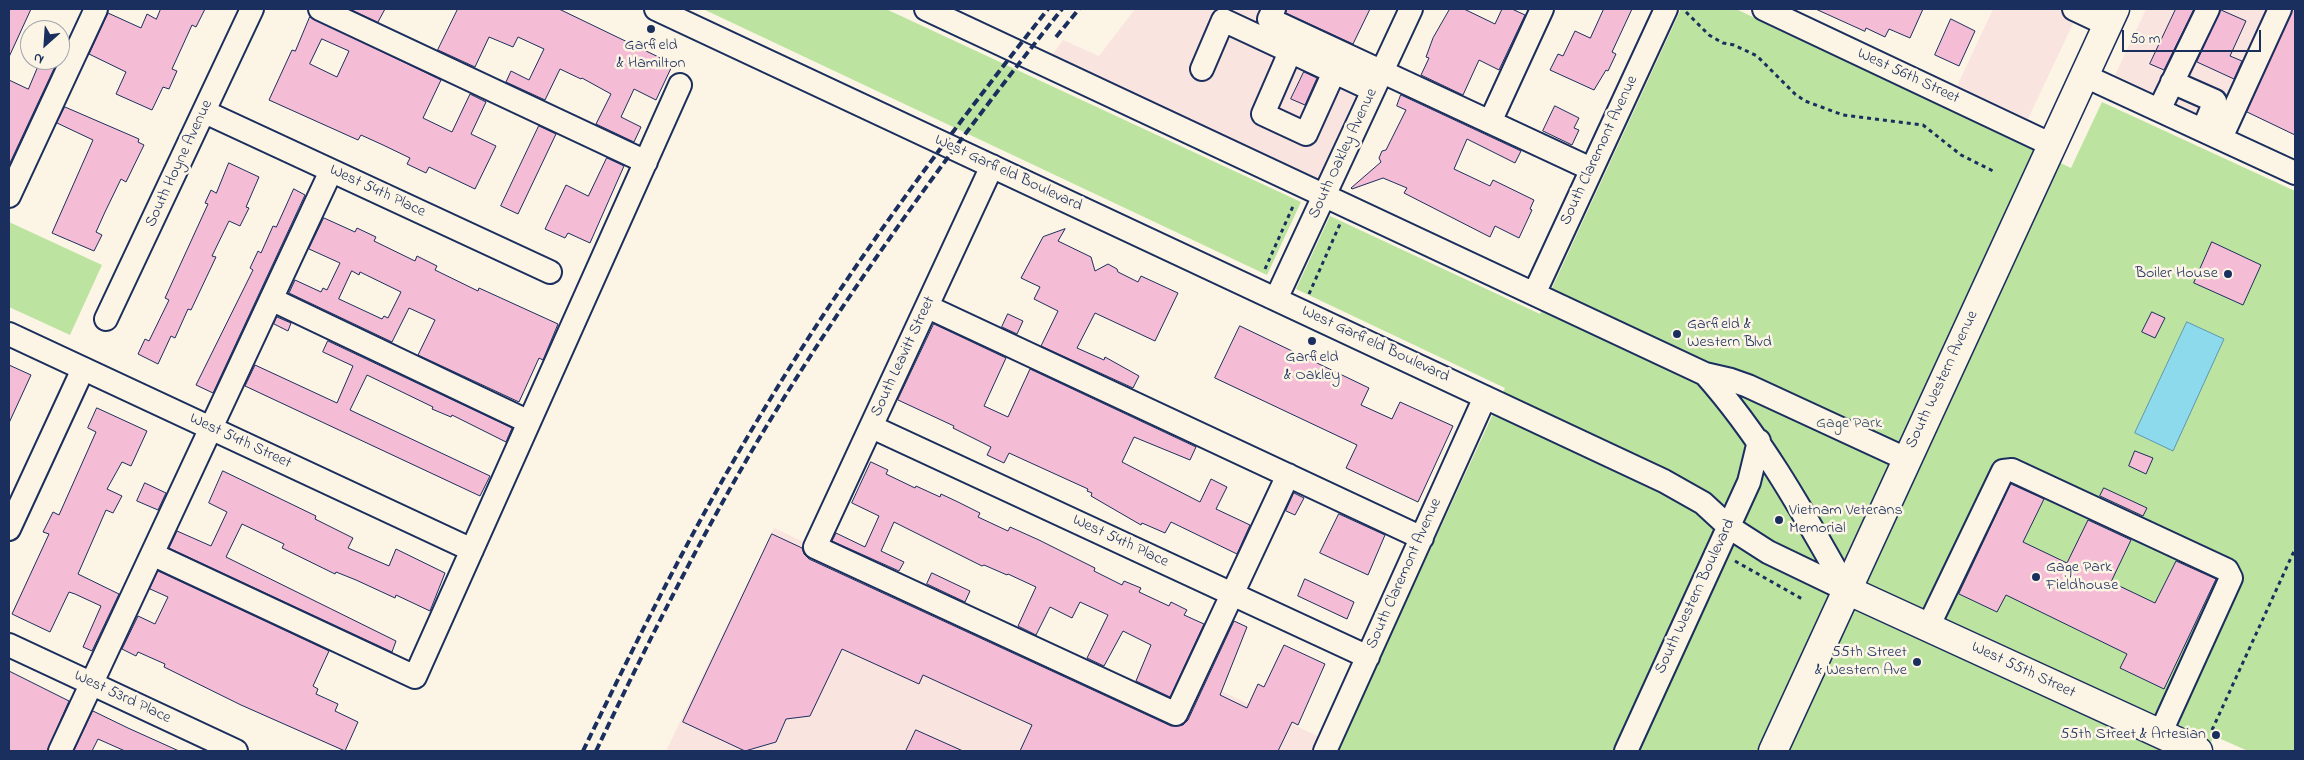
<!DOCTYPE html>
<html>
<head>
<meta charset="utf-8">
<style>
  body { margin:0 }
  #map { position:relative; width:2304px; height:760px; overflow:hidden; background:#fcf5e5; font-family:"Indie Flower",sans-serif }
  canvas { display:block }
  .frame { position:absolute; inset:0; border:10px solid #1b2f5e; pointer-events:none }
  .north { position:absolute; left:20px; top:20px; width:50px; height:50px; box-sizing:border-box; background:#fcf5e5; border:1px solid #a2a6af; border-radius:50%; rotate:206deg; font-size:14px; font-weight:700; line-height:20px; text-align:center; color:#1b2f5e }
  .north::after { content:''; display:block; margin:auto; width:18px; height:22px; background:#1b2f5e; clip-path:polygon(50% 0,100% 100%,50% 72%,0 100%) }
  .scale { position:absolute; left:2122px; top:30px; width:139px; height:22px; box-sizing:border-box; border:2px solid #1b2f5e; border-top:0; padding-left:6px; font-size:15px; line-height:18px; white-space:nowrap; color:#1b2f5e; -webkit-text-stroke:4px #fcf5e5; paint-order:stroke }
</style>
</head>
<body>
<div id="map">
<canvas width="2304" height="760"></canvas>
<div class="frame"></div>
<div class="north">N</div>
<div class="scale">50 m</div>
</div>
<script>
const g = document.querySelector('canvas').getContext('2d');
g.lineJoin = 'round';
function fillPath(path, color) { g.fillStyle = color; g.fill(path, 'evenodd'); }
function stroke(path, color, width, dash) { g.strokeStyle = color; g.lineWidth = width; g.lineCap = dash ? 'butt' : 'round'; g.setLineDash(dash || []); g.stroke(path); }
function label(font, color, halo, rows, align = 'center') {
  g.font = font + ' "Indie Flower",sans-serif'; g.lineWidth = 5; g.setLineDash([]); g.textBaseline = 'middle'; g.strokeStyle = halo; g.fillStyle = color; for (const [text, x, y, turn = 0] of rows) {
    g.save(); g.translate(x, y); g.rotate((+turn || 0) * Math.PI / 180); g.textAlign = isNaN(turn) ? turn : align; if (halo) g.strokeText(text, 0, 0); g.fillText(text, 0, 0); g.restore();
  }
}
const built = new Path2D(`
  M1135,9h139l95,57 -51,114 -266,-125 11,-15 36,16z
  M1993,9h87l-52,110 -71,-33z
  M2146,9h134l-54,118 -111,-52z
  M774,528l401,186 18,-36 146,68 -2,5h-671z`);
const green = new Path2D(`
  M703,9h183l415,193 -34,73z
  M1681,9h55l335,159 31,-66 193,89v560h-47l-34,-15 -7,15h-870l168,-363 -209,-99 34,-73 210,98z
  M9,222l93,43 -32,70 -61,-28z`);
const water = new Path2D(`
  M2187,322l37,17 -51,112 -38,-18z`);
const building = new Path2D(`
  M9,9h22l-22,48z
  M161,9h44l-9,18 -4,-2 -20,44 5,2 -8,18 -6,-2 -11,23 -36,-16 10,-22 -37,-18 19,-41 33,15 6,-14 9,5z
  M350,9h35l-7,13z
  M458,9h101l114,55 -17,36 -22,-11 -13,28 20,10 -7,15 -38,-18 15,-30 -29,-16 -1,1 -21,-10 -15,31 -39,-18 5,-11 18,9 15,-31 -26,-12 -5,10 -24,-10 -14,30 -37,-17z
  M1287,9h83l-17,35 -67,-31z
  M1450,9h14l31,15 7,-15h10l13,6 -26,55 -20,-10 -16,35 -42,-20 8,-17 -3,-1 7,-19z
  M1604,9h28l-20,43 4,2 -8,17 -2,-1 -12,20 -44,-20 8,-16 5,2 12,-25 15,7z
  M1816,9h107l-13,29 -21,-9 -4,8 -19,-9 -1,3z
  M2176,9h18l-30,61 -14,-6z
  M2293,9h2v126l-48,-23z
  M2221,10l25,11 -16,35 12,5 -8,18 -37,-17z
  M310,17l131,63 -18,38 29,14 18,-38 16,8 -15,32 25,12 -21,43 -46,-22 -3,6 -19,-9 3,-6 -27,-13 -22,-10 -3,5 -89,-40 23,-50 3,1zM322,39l27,12 -12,26 -27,-13z
  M1951,19l24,12 -16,35 -24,-11z
  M41,60h17l-49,105v-85l19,9z
  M1304,72l13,6 -12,27 -14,-6z
  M1401,95l120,56 -6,12 -48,-24 -13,30 36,17 3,-6 41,20 -4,9 2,1 -13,28 -24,-12 -5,11 -86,-44 3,-5 -24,-10 -31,11 -1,-1 30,-26 -2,-4 3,-7 4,-1 20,-40 -9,-4z
  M1555,106l24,12 -5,10 5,2 -7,15 -29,-14z
  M65,107l74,32 -1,3 6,3 -18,37 -5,-3 -16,33 -9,20 6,3 -8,16 -42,-18 41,-93 -36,-17z
  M539,126l17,8 -38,80 -17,-8z
  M607,158l17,8 -34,77 -22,-10 -3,5 -20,-9 21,-44 22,11z
  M229,163l30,14 -13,30 3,1 -9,18 -11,-5 -17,35 4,1 -25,53 -3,-1 -13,29 -4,-2 -13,28 -20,-10 7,-15 4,2 20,-41 -4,-2 43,-94 -3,-1 6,-13 5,3z
  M294,189l11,6 -92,198 -17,-8 57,-115 -3,-2 8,-17 3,2 12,-27 3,1z
  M324,218l31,14 2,-4 19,9 -2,4 41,20 2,-5 20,10 -2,4 43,21 1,-3 79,36 -15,36 -4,-2 -20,44 -101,-47 17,-35 -26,-12 -17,34 -103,-49 6,-13 26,12 2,-4 4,2 13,-27 -31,-14zM352,271l7,4 1,-3 41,20 -13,26 -4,-2 -2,3 -43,-20z
  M1065,229l-7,12 33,16 4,14 13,-7 9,5 1,3 20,10 3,-6 37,17 -23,48 -60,-28 -18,35 27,12 1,-3 34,19 -6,12 -92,-42 17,-35 -24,-12 6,-12 -19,-9 22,-41z
  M2212,242l49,23 -18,40 -49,-22z
  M2152,312l13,6 -10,20 -13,-6z
  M1008,314l15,7 -6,13 -15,-7z
  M277,317l14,6 -3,8 -14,-7z
  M934,324l72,34 -22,48 24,11 22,-48 166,78 -6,13 -56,-23 -12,25 78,40 11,-23 16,8 -11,22 34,16 -13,29 -66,-32 -6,11 -23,-10 -1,2 -50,-29 1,-3 -5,-2 1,-2 -79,-36 -5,10 -17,-8 4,-8 -38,-19 1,-2 -56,-26z
  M1240,326l129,62 -8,17 31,14 8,-17 53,24 -35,76 -72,-34 11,-23 -142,-67z
  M328,341l184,87 -6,14 -54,-27 -1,2 -19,-8 1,-2 -66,-32 -17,35 140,66 -10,20 -235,-110 10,-21 82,38 16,-37 -30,-14z
  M9,365l22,10 -22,48z
  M97,408l50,23 -16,35 -9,-4 -15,27 15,7 -9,17 -7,-3 -28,64 41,20 -27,57 -9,-4 18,-41 -26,-12 -6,-2 -19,40 -38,-18 37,-80 -6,-2 10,-20 6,3 37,-83 -8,-4z
  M2135,451l18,7 -7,16 -17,-8z
  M871,462l17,8 -2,4 29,14 1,-2 24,11 1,-3 17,8 22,11 -2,4 30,14 2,-4 29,13 56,28 -1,3 28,14 2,-4 17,7 -2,4 30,14 2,-4 16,8 -3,5 20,9 -34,73 -34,-16 15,-36 -28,-14 -19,35 -17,-8 21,-43 -28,-13 -8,16 -22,-11 -14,28 -18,-9 18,-39 -28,-13 -1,1 -23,-10 -2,1 -88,-44 -13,29 23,11 -5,9 -67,-30 4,-8 29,14 14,-31 -27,-13z
  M223,471l93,45 -1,3 38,19 -5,10 41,18 7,-17 49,24 -15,38 -34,-16 -1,3 -39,-18 -20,-8 -1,2 -53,-26 2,-4 -42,-20 -16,33 170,84 -4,11 -223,-104 8,-17 34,15 16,-34 -18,-9z
  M145,483l21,10 -8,17 -21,-9z
  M2011,484l33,15 -21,43 44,21 21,-43 43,20 -20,42 44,21 21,-42 40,18 -52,110 -44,-21 7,-14 -121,-59 -9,17 -38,-18z
  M2104,488l43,20 -4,8 -43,-20z
  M1294,493l10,5 -9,17 -9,-4z
  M1339,514l46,21 -17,40 -48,-22z
  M772,534l30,14 2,6 5,5 362,167 12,-1 5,-5 46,-99 13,6 -27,68 27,13 11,-24 6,3 20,-42 41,19 -27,61 -6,-3 -14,29h-258l12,-26 -109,-50 -4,9 -77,-35 -32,67 -24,3 -10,23 -31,9 -62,-29z
  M158,571l171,80 -16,35 5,3 -2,5 22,10 -3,7 23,11 -13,29 -104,-46 -77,-38 1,-3 -27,-12 -2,4 -14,-7 16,-33 17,8 13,-27 -18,-8z
  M932,573l38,18 -5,11 -38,-18z
  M1305,579l49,23 -7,17 -49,-23z
  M9,671l60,30 -22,50h-38z
  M93,711l35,17 51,23h-54l-27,-12 -6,12h-18z
  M916,730l47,21h-57z`);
const path = new Path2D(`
  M1686,12l23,23 14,8 11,2 23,11 38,38 10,7 38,14 80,10 38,30 32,16
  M1265,269l29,-65
  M1309,294l31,-70
  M1735,561l69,39
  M2212,730l83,-181`);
const minor = new Path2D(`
  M320,9l326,153
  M656,9l1008,472 39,22 26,24 39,25 79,38
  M926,9l779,365 26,6 17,6 158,73
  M1274,9l-5,10 322,150
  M1764,9l288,136
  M2074,9l34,16
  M1290,52l-27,62 43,20 28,-62
  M1202,69l21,-49 150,70
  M2085,76l210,97
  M2172,82l43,19 -12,29
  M2159,110l49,-101
  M205,112l345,160
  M1490,122l52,-113
  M2221,138l59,-129
  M992,166l-177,381 361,167 112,-239
  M9,196l87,-187
  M1534,294l132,-285
  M271,299l258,123
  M1276,299l135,-290
  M928,307l494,231
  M106,319l146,-310
  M9,334l463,216
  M1705,374c58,65 100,142 142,216
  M872,427l496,230
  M9,529l74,-160
  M152,554l263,123 265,-592
  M1928,627l75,-156 9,-1 215,100 4,8 -71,156
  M9,645l227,106
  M60,751l271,-580
  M1325,751l160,-354
  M1626,751l123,-269 10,-41`);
const major = new Path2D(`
  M1847,590l351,161
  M1773,751l342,-742`);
const rail = new Path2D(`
  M1056,37l23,-28
  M583,751c59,-122 120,-243 191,-358 82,-135 176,-260 274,-384
  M596,751c50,-105 102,-209 161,-309 91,-152 195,-295 305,-433`);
const markers = [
  [651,29,5,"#1b2f5e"],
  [2228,274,5,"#1b2f5e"],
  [1677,334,5,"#1b2f5e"],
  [1312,341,5,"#1b2f5e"],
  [1779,520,5,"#1b2f5e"],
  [2036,577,5,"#1b2f5e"],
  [1917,662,5,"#1b2f5e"],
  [2216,735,5,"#1b2f5e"]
];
const poiNames = [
  ["Garfield",651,46,"center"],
  ["& Hamilton",651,64,"center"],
  ["Boiler House",2218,274],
  ["Garfield &",1687,325,"left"],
  ["Western Blvd",1687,343,"left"],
  ["Garfield",1312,358,"center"],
  ["& Oakley",1312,376,"center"],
  ["Vietnam Veterans",1789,511,"left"],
  ["Memorial",1789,529,"left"],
  ["Gage Park",2046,568,"left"],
  ["Fieldhouse",2046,586,"left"],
  ["55th Street",1907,653],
  ["& Western Ave",1907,671],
  ["55th Street & Artesian",2206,735]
];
const streetNames = [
  ["West 56th Street",1908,77,25],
  ["South Claremont Avenue",1600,151,-65],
  ["South Oakley Avenue",1344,154,-65],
  ["South Hoyne Avenue",180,164,-65],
  ["West Garfield Boulevard",1008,174,25],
  ["West 54th Place",377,192,25],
  ["West Garfield Boulevard",1375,345,25],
  ["South Leavitt Street",904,357,-65],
  ["South Western Avenue",1943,380,-65],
  ["West 54th Street",240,442,25],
  ["West 54th Place",1120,542,25],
  ["South Claremont Avenue",1405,574,-66],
  ["South Western Boulevard",1696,597,-65],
  ["West 55th Street",2023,671,25],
  ["West 53rd Place",122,698,25]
];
const parkNames = [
  ["Gage Park",1849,424]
];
fillPath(built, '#fae4e0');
fillPath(green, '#bce4a0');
fillPath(water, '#8cdaeb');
stroke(water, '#5f96b3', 1);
fillPath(building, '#f4bdd5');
stroke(building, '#1b2f5e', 1);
stroke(minor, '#1b2f5e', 26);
stroke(major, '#1b2f5e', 31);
stroke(path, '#1b2f5e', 3, [4, 4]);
stroke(minor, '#fcf5e5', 22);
stroke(major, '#fcf5e5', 28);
stroke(rail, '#1b2f5e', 4, [8, 4]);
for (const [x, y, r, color] of markers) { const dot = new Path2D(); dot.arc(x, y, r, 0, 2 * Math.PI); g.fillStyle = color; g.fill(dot); stroke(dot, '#fcf5e5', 2); }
label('16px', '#1b2f5e', '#fcf5e5', poiNames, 'right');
label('16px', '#1b2f5e', '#fcf5e5', streetNames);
label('16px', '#3b536b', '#fcf5e5', parkNames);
</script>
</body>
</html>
